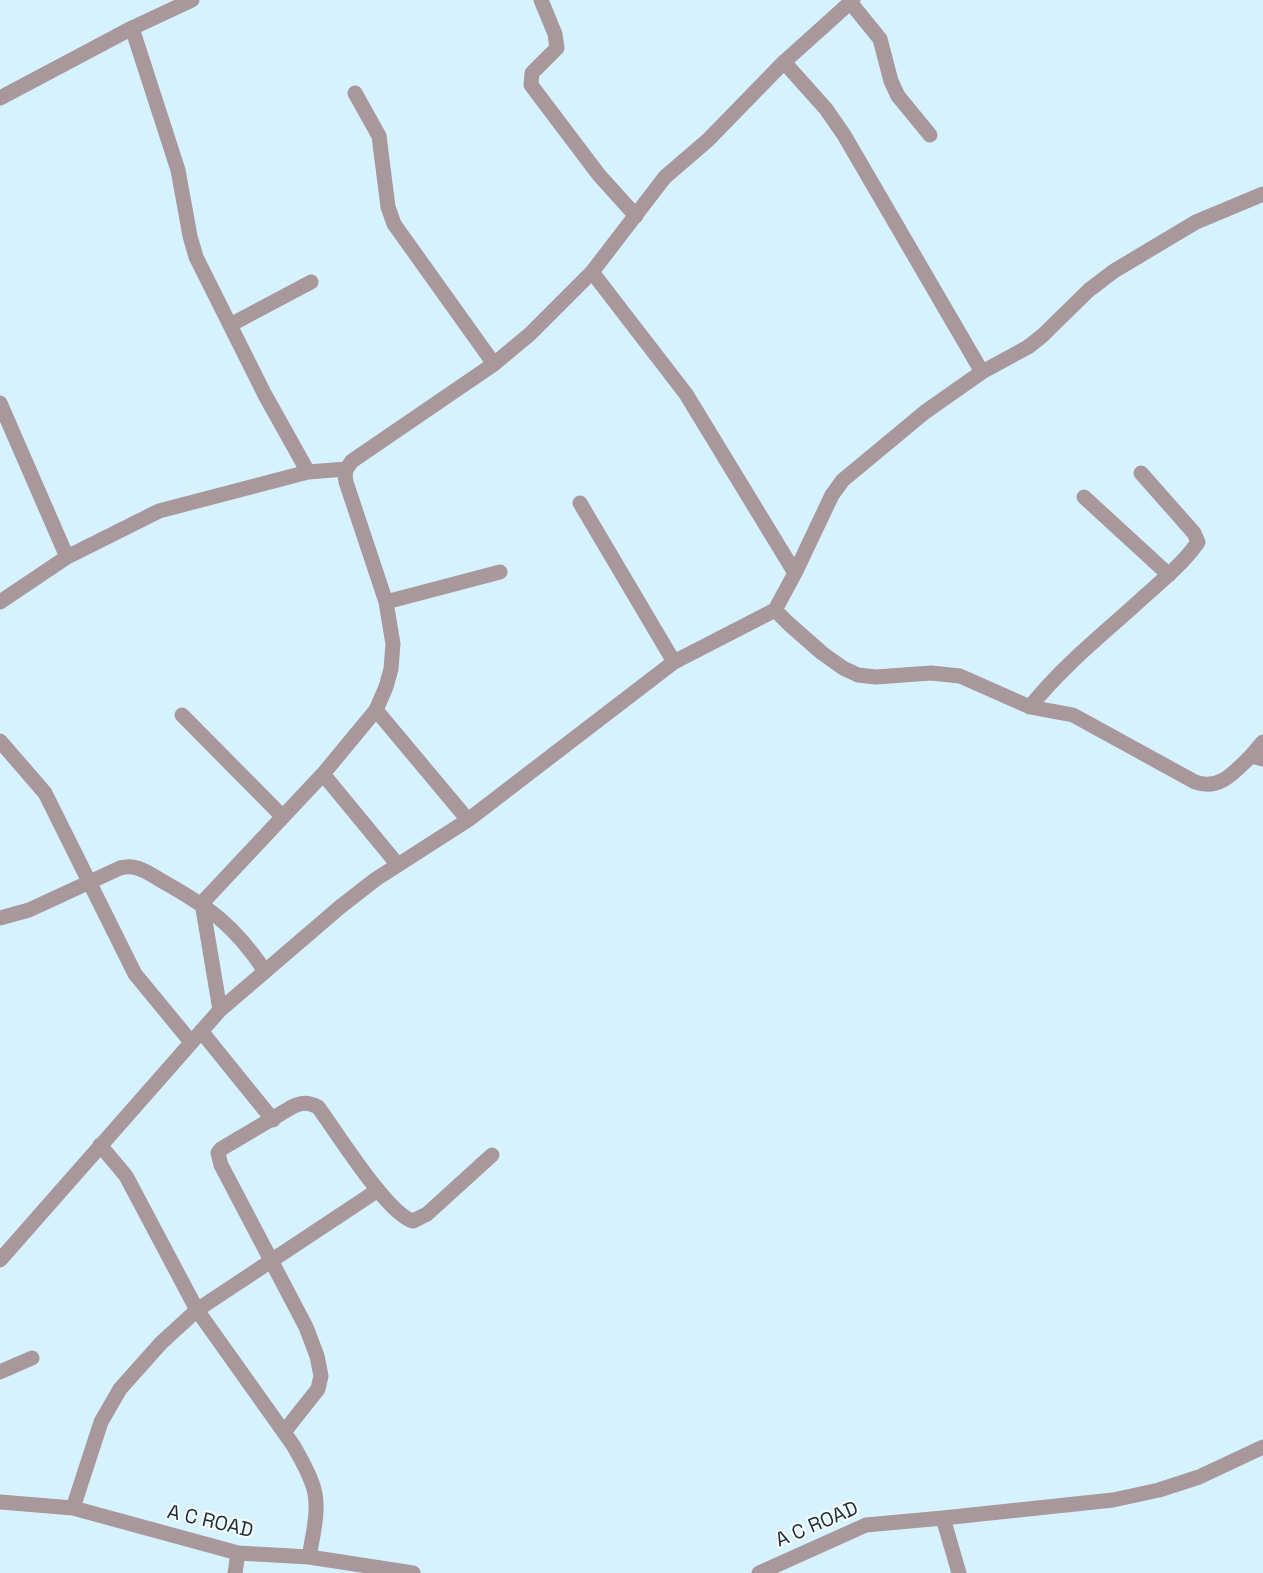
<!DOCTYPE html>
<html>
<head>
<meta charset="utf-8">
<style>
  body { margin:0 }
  canvas { display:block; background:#d5f2fe }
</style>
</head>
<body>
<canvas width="1263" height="1573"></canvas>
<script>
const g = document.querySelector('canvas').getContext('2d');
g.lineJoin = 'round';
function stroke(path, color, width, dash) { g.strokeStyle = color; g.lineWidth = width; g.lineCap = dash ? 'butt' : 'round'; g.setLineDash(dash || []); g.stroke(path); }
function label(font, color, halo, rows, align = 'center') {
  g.font = font + ' "Space Grotesk",sans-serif'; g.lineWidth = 4.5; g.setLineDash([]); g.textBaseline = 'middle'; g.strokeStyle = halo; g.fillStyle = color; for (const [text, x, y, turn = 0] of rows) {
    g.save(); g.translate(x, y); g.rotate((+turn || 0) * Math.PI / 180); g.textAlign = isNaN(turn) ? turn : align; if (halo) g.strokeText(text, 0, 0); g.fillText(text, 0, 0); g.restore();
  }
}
const minor = new Path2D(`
  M541,0l14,34 2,14 -25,25 -1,12 68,90 37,41
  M850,2l30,37 11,42 7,15 32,39
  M132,28l46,142 12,66 6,21 69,138 43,77
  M784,62l42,47 18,26 138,237
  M355,93l24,43 9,71 6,17 100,140
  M0,98l132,-70 60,-28
  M1263,194l-67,28 -82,49 -25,19 -47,46 -14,11 -46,25 -57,40 -82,68 -11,15 -37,78 -20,37 14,14 33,29 21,15 15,7 18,2 55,-4 29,3 70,31 43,8 122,67c25,9 39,-10 56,-26l12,3
  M592,272l94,122 109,179
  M230,325l81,-43
  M0,403l67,154
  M1084,497l85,78
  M580,503l94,159
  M0,602l67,-45 92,-46 149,-39 38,-3
  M386,602l114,-30
  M1030,707c34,-43 77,-76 117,-113 17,-15 35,-30 49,-49l2,-3 -4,-9 -53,-60
  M376,710l92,110
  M182,715l101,102
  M0,741l45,52 90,181 56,68
  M1251,756l12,-14
  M323,774l75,91
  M0,918l29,-8 91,-42c16,-5 28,5 42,13 48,27 72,44 103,90
  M220,1010l120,-103 36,-28 92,-59 206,-158 101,-52
  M201,1031l72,89
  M100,1145l26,31 71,134 96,135c7,12 14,24 19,38 9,23 1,50 -3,74
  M0,1260l220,-250 -18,-107 121,-129 53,-64 10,-23 5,-18 2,-25 -7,-42 -40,-120c-2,-10 0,-13 6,-21l142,-97 36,-30 62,-62 73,-95 43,-37 76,-78 69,-62
  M0,1372l32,-14
  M284,1432l34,-43 3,-13 -4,-20 -11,-29 -85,-162 -3,-12 3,-4 71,-42c10,-5 16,-5 26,0 18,24 69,107 95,114l14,-7 65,-59
  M0,1502l73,6 165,45 71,4 104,16
  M73,1508l28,-86 19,-33 41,-46 36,-33 181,-120
  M943,1518l170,-18 46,-10 40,-13 64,-30
  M235,1573l3,-20
  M759,1573l107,-48 77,-7 16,55`);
const streetNames = [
  ["A C ROAD",210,1522,13],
  ["A C ROAD",817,1525,-23]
];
stroke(minor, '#a8989b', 15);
label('20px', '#1d2b30', '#f4fbfe', streetNames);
</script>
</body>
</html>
